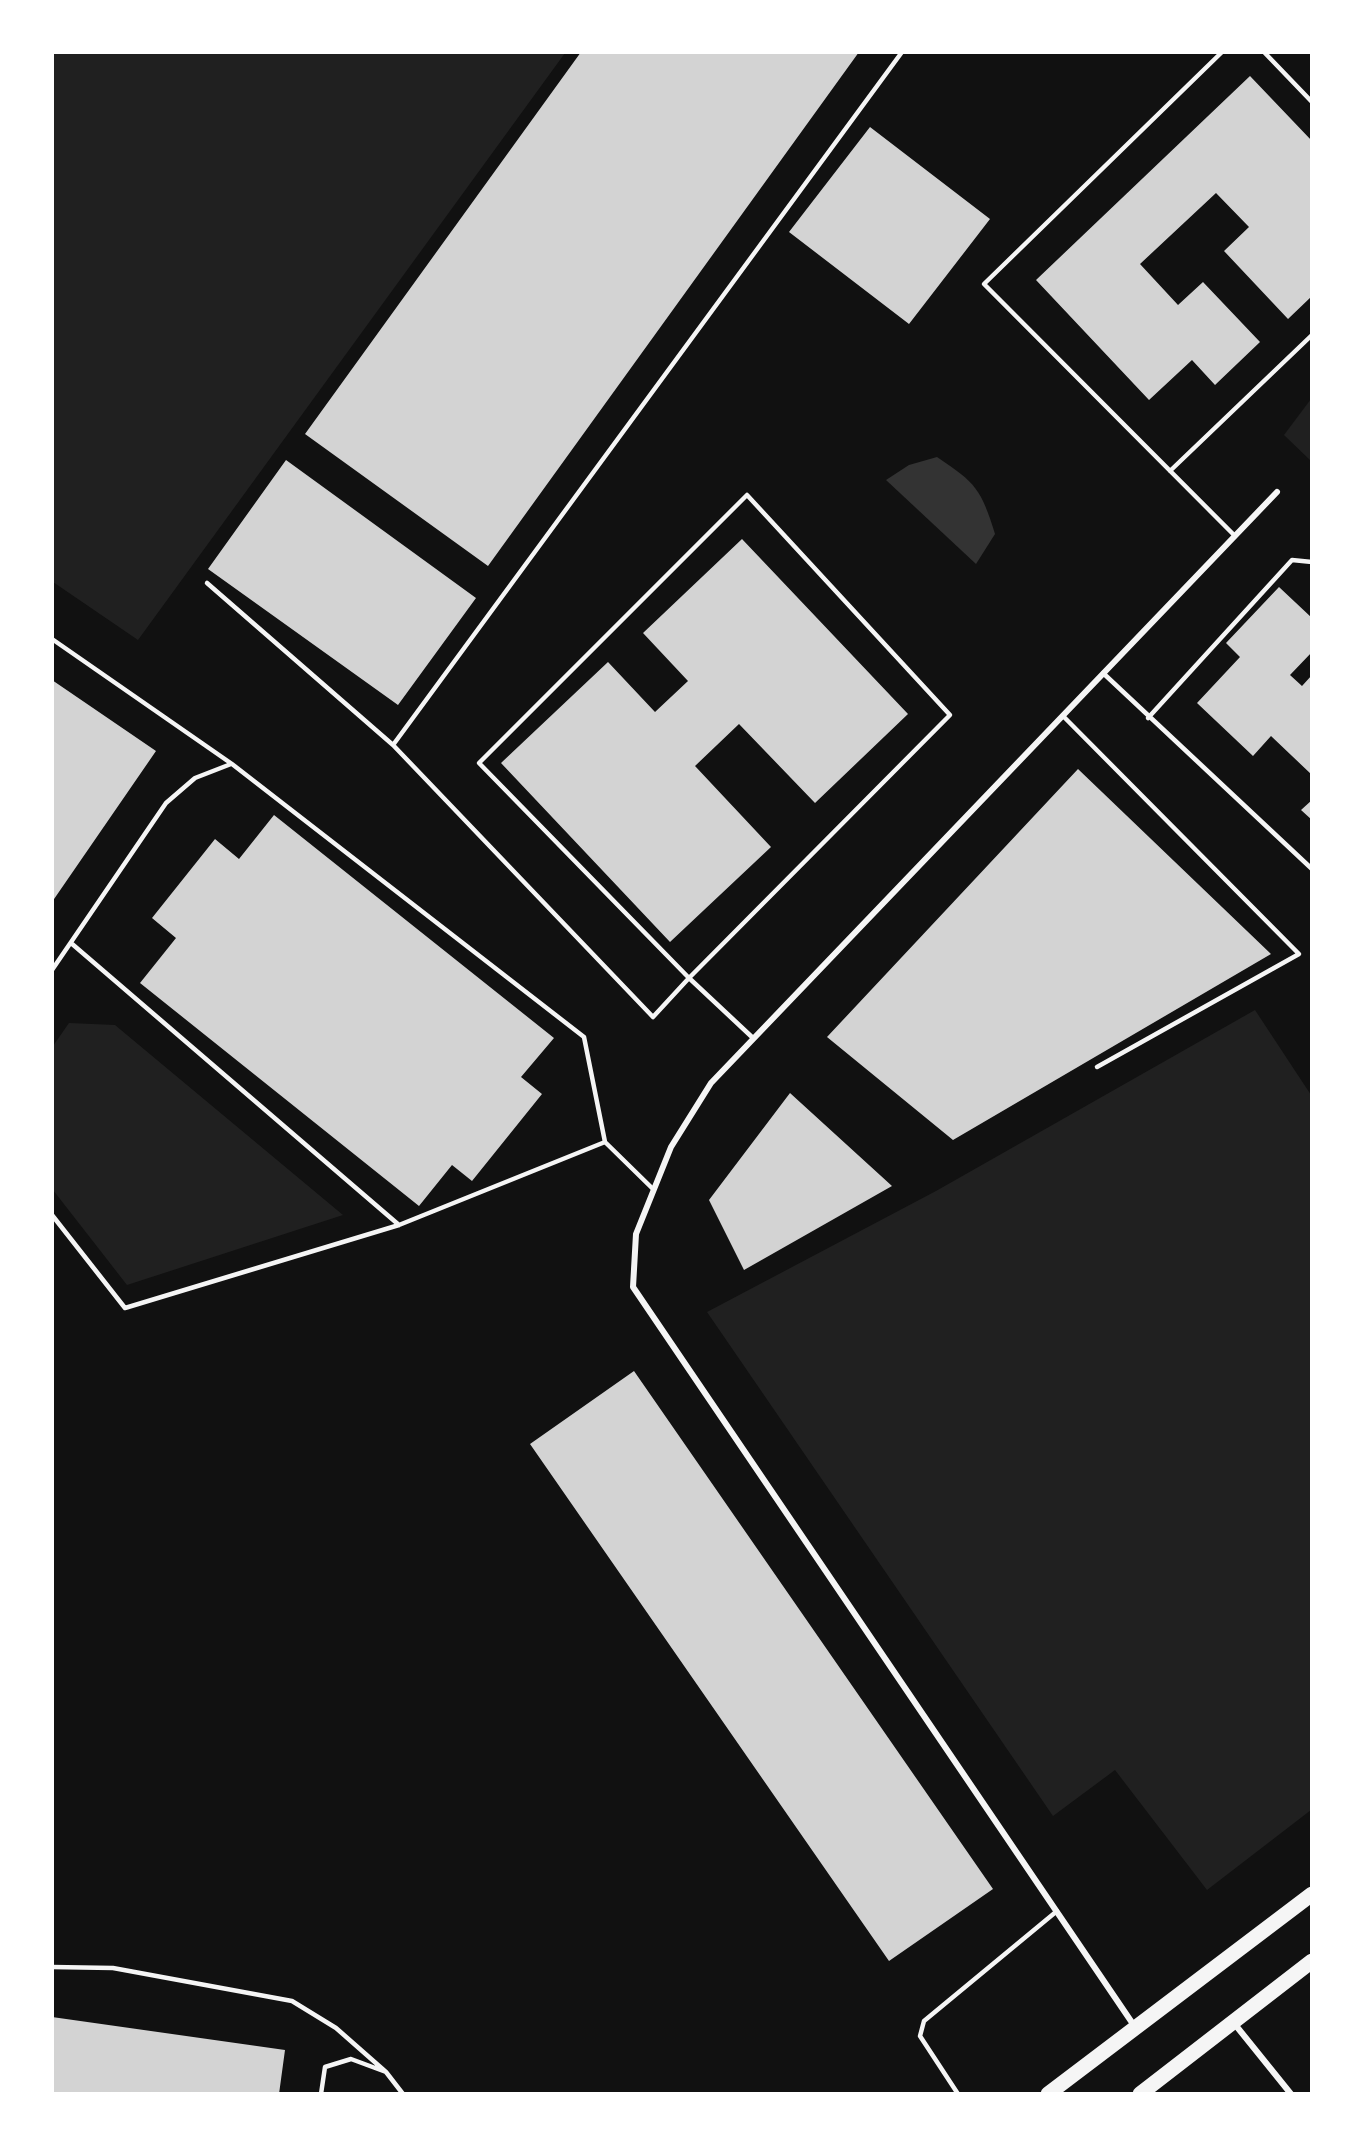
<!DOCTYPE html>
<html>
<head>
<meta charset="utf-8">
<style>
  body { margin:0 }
  #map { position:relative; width:1364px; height:2146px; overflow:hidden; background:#111; font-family:Arial,sans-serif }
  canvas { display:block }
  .frame { position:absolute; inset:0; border:54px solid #fff; pointer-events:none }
</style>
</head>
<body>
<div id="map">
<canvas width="1364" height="2146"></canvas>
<div class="frame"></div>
</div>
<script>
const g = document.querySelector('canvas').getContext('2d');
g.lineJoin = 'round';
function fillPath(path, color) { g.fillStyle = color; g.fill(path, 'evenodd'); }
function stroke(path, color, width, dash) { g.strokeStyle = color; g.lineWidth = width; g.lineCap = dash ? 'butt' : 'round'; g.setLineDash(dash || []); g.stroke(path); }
const green = new Path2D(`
  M52,53h513l-427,587 -85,-58z
  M1311,399h1l-1,62 -27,-26z
  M1255,1010l56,85v715l-104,80 -92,-120 -62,46 -346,-504 229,-121z
  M69,1023l46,2 228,190 -216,70 -74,-95v-144z`);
const water = new Path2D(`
  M937,457c39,26 44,32 58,77l-19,30 -90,-84 23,-15z`);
const building = new Path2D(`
  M581,52h278l-371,514 -183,-132z
  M1250,76l62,65v155l-24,23 -64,-68 25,-24 -33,-34 -76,71 38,41 25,-23 57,60 -45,43 -23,-25 -43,40 -113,-120z
  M870,127l120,92 -81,105 -120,-92z
  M286,460l190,138 -78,107 -190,-136z
  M742,539l166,175 -93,89 -76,-79 -44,42 76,81 -101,95 -169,-179 107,-101 47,50 33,-31 -45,-48z
  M1279,587l33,31v34l-22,23 12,11 10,-11v100l-41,-39 -18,20 -56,-53 43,-46 -14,-14z
  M52,680l104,71 -104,151z
  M1078,769l193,185 -318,186 -126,-103z
  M1312,800v20l-11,-10z
  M274,815l280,223 -33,39 21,17 -70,87 -20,-16 -33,41 -279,-223 36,-45 -24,-20 63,-79 24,20z
  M790,1093l102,93 -148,84 -35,-70z
  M634,1371l359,518 -104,72 -359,-517z
  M52,2017l233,33 -6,44h-227z`);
const service = new Path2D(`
  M1222,52l-238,232 251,252
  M1264,52l48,50
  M1170,471l142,-136
  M207,583l186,162
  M52,639l180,125 352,273 21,105 48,47
  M1103,673l209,196
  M1063,716l236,238 -202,113
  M1148,718l144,-158 20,2
  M71,943l328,282
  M52,970l114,-167 29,-25 36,-14
  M753,1038l-64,-60 -210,-215 268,-268 203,220 -261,263 -36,39 -260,-272 509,-693
  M52,1215l73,93 274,-83 206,-83
  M52,1967l61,1 179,33 44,27 50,44
  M321,2094l4,-27 26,-8 35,13 17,22
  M958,2094l-38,-58 4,-15 133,-110`);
const minor = new Path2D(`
  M1233,2022l58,72
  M1135,2027l-502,-740 3,-53 35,-87 40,-64 566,-591`);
const primary = new Path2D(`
  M1048,2094l264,-200
  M1140,2094l172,-133`);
fillPath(green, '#202020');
fillPath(water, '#333');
fillPath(building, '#d3d3d3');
stroke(service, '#f5f5f5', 4.5);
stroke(minor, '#f5f5f5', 6);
stroke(primary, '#f5f5f5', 15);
</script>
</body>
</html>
